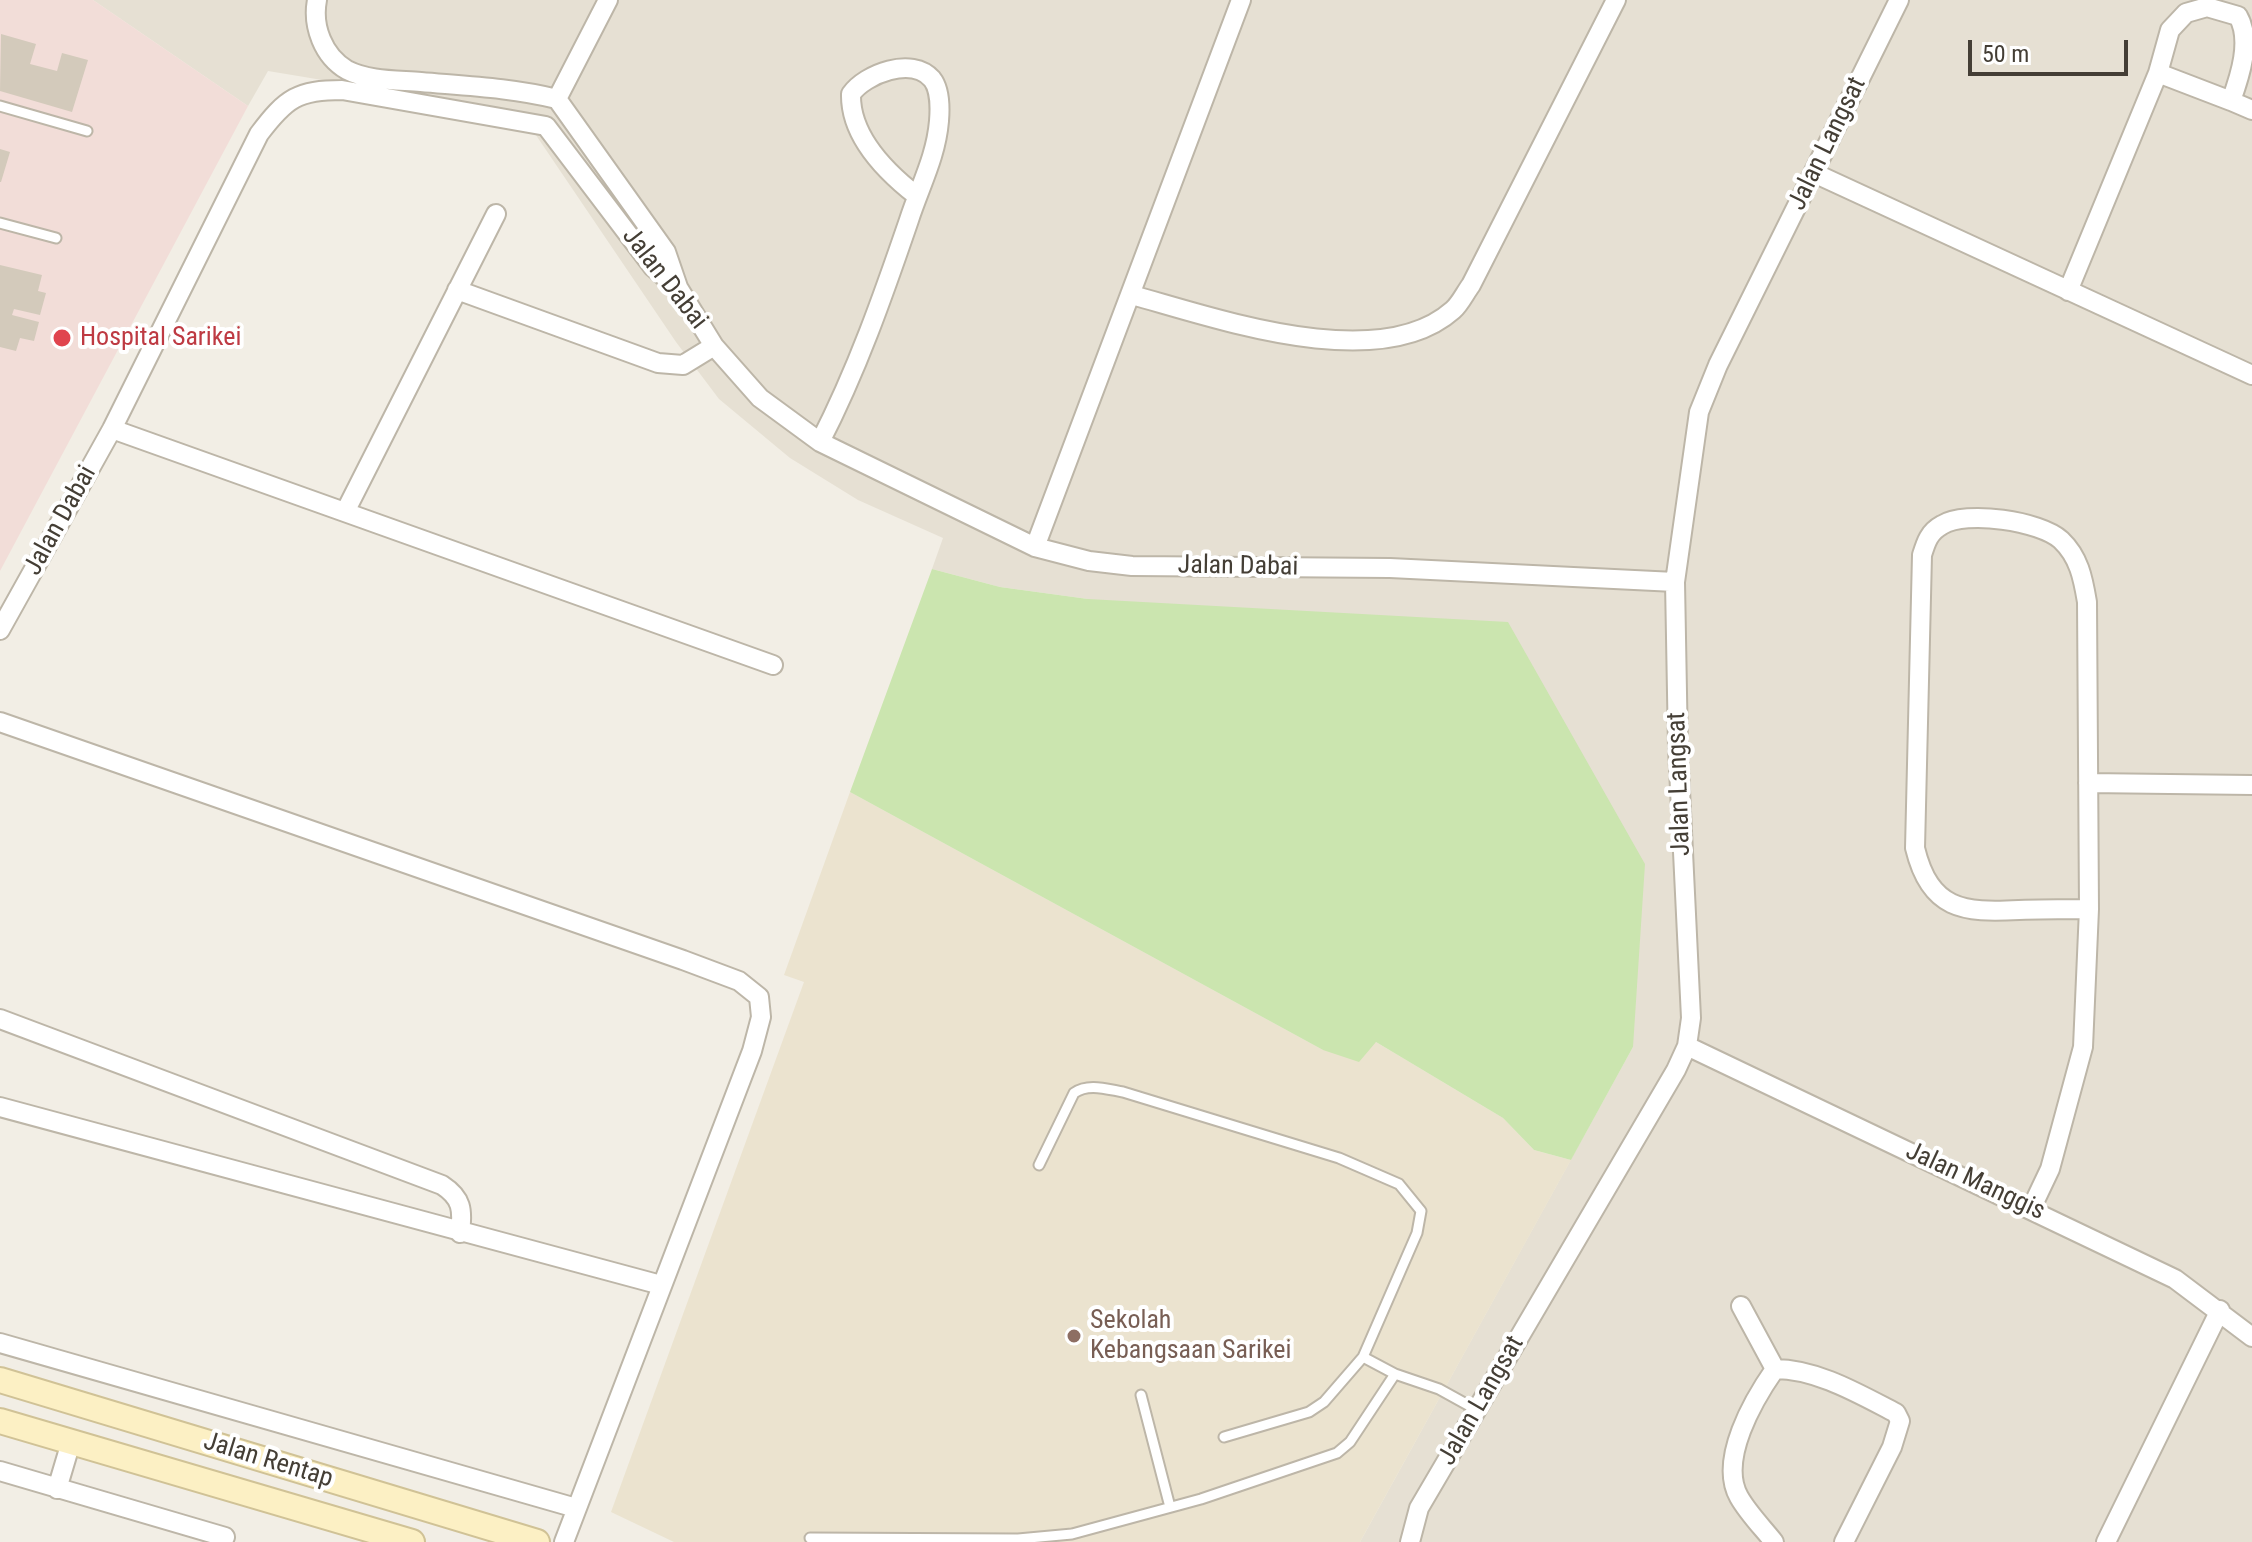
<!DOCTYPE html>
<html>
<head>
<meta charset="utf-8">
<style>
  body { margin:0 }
  #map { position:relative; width:2252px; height:1542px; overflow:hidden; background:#f2eee5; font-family:"Roboto Condensed",sans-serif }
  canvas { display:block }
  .scale { position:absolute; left:1968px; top:40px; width:160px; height:36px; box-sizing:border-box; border:4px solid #443e35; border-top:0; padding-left:10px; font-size:24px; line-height:28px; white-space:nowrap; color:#443e35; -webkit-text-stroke:6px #fff; paint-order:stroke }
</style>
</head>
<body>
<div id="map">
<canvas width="2252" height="1542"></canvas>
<div class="scale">50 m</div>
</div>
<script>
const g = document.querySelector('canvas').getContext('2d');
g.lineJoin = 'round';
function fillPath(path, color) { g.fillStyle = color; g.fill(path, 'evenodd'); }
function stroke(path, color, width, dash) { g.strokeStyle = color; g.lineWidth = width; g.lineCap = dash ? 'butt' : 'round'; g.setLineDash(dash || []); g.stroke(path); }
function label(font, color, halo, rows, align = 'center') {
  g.font = font + ' "Roboto Condensed",sans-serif'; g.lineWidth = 8; g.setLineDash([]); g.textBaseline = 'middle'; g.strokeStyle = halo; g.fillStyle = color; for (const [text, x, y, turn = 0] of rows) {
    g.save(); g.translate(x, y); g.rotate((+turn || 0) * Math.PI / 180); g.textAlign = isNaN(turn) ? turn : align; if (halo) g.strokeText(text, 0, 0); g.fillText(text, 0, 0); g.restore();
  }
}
const residential = new Path2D(`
  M93,0h2159v1542h-892l273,-495 -545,-448 -88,-12 -68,-18 11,-31 -85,-38 -68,-42 -71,-59 -43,-57 -155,-229 -253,-42 -20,35z`);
const education = new Path2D(`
  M850,792l473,258 53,-8 127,76 31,32 37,10 -211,382h-686l-63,-30 193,-530 -20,-7z`);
const medical = new Path2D(`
  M0,0h93l155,106 -248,465z`);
const green = new Path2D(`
  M932,569l68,18 88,12 420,23 137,242 -12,183 -62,113 -37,-10 -31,-32 -127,-76 -17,20 -36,-12 -473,-258z`);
const building = new Path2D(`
  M1,34l35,10 -6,20 27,7 5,-18 26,7 -16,52 -72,-21z
  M0,149l10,3 -9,30h-1z
  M0,265l42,10 -4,16 8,2 -6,22 -26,-6 -2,6 27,7 -5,19 -14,-3 -4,13 -16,-4z`);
const service = new Path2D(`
  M0,106l87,25
  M0,223l56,15
  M1039,1165l35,-72c14,-10 32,-4 49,-1l216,66 60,26 22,27 -4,22 -54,124 32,17
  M1141,1395l29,112
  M1224,1437l85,-25 15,-10 39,-45
  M810,1538l208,1 54,-5 129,-35 136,-46 13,-11 45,-68 44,15 38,21`);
const minor = new Path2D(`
  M317,0c-5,26 6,56 30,70 21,11 51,10 74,12 46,4 92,6 136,17l109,153 12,35
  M2158,73l73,28
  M557,99l51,-99
  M1814,173l438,202
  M457,290l201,73 25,2 31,-19
  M2068,291l90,-218 12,-43 16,-17 21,-6 31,9c14,24 2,60 -7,85l21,9
  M1132,295c84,23 247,81 321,15 7,-6 12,-17 18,-25l145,-285
  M112,429l661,236
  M820,442c37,-72 63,-146 89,-222 11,-34 27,-63 30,-99 1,-12 1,-32 -7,-42 -20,-23 -67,-5 -81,15 -1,43 35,78 66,102
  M345,512l151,-298
  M1035,547l206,-547
  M0,630l112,-201 147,-295c27,-36 39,-44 83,-44l204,36 107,141 26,22 35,57 46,52 60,44 215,105 54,14 43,5 258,2 285,14
  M0,722l683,238 56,21 20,16 2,20 -9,34 -188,491
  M2088,783l164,2
  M0,1019l442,166c20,13 21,25 18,48
  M1687,1046l488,233 77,58
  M0,1107l661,178
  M2031,1209l19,-40 33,-122 6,-138 -2,-307c-4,-24 -8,-45 -26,-62 -21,-19 -95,-30 -119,-15 -13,7 -16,17 -20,30l-7,293c15,62 48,65 104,62 24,-1 47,-1 70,-1
  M1741,1306l34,63
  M0,1343l576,165
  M0,1471l225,66
  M57,1489l14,-47
  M1410,1542l9,-34 257,-438 11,-24 4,-28 -13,-270 -3,-166 24,-170 19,-47 181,-365
  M1774,1542c-12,-15 -26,-29 -35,-45 -21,-37 15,-98 36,-128 42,0 84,25 121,44l4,8 -8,26 -48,95
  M2106,1542l114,-232`);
const secondary = new Path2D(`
  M0,1380l537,162
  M0,1421l412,121`);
const markers = [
  [62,338,10,"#e0444e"],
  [1074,1336,8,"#8d6e63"]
];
const streetNames = [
  ["Jalan Langsat",1828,144,-64],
  ["Jalan Dabai",664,279,52],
  ["Jalan Dabai",61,521,-61],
  ["Jalan Dabai",1238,567,1],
  ["Jalan Langsat",1680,784,-92],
  ["Jalan Manggis",1975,1182,25],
  ["Jalan Langsat",1482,1401,-60],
  ["Jalan Rentap",268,1461,17]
];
const healthNames = [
  ["Hospital Sarikei",80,338]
];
const educationNames = [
  ["Sekolah",1090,1321],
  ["Kebangsaan Sarikei",1090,1351]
];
fillPath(residential, '#e6e0d3');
fillPath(education, '#ebe3cf');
fillPath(medical, '#f2ddd8');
fillPath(green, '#cbe5af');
fillPath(building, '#d3cabb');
stroke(service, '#bdb6a8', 13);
stroke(minor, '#bdb6a8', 22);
stroke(secondary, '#d0c296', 28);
stroke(service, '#fff', 9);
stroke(minor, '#fff', 18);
stroke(secondary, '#fcf0c4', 24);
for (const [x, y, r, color] of markers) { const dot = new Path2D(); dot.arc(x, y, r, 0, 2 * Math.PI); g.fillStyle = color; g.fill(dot); stroke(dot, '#fff', 3); }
label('26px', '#443e35', '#fff', streetNames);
label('26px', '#be3a42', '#fff', healthNames, 'left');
label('26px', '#785e54', '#fff', educationNames, 'left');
</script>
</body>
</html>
